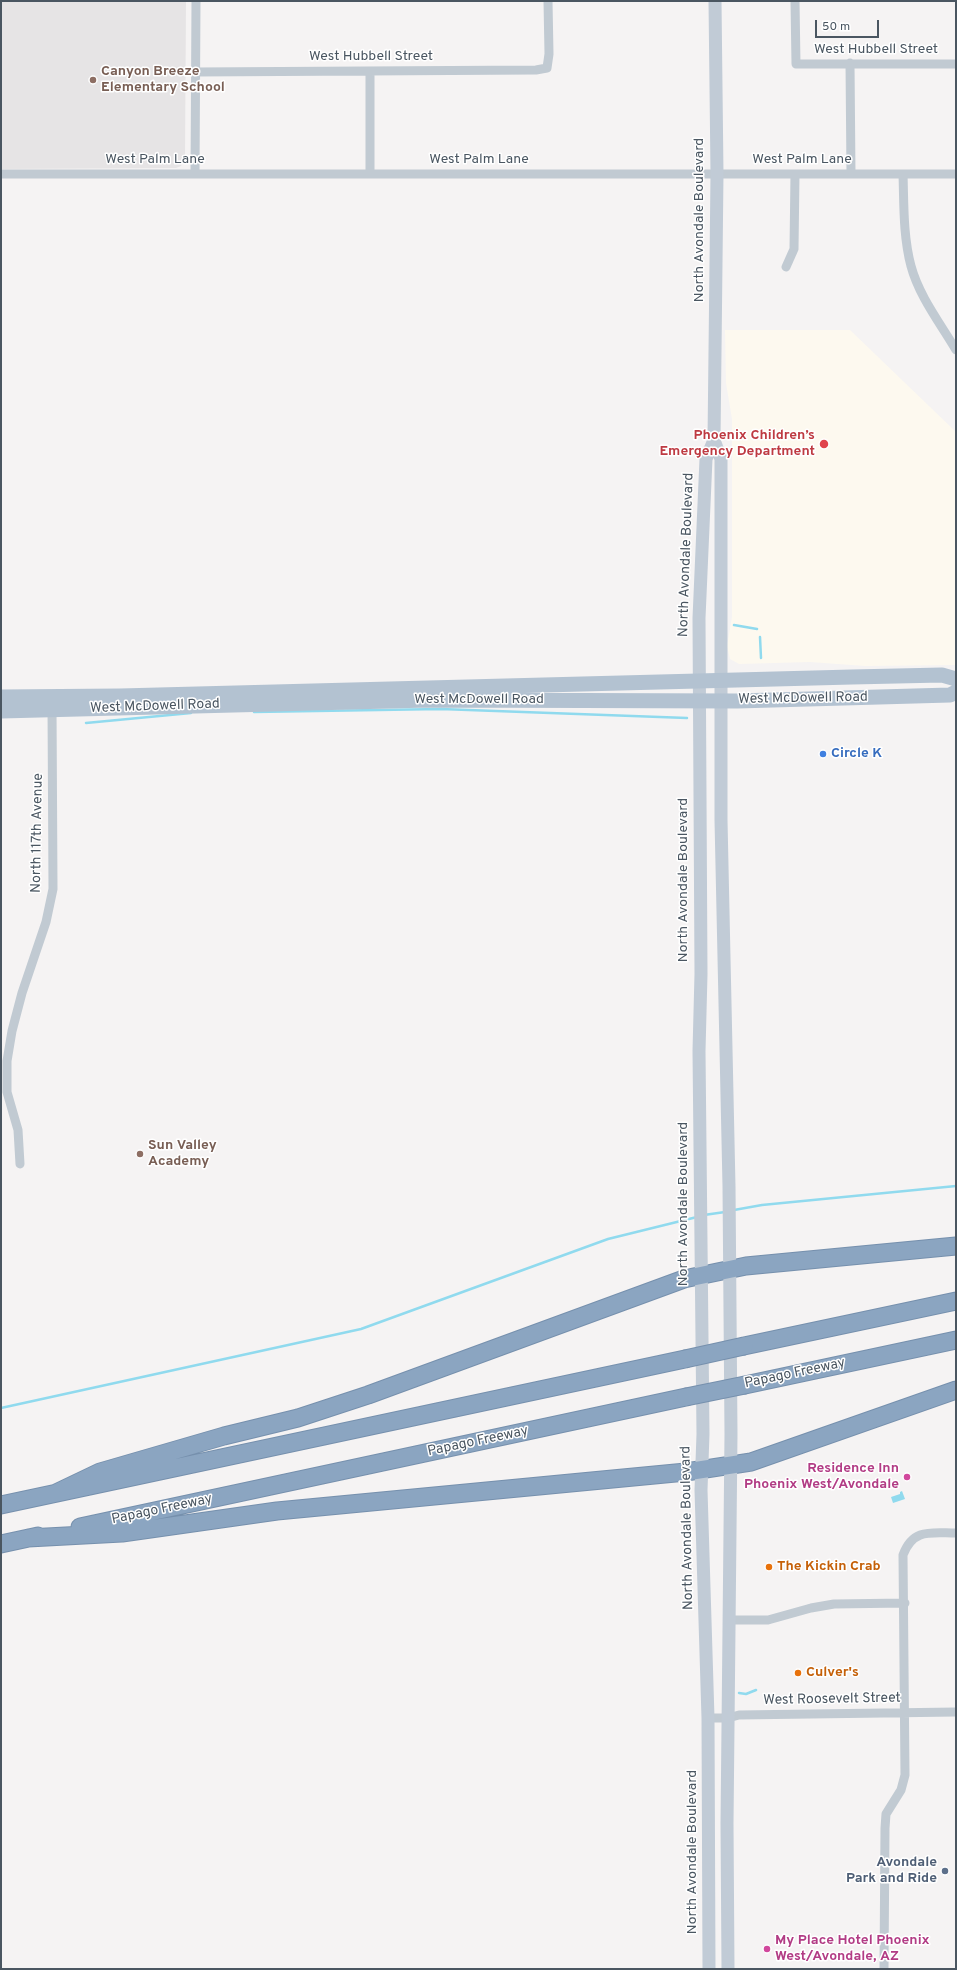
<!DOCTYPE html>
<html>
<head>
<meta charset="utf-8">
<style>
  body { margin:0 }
  #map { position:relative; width:957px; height:1970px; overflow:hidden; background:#f5f3f3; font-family:Overpass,sans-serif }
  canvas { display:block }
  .frame { position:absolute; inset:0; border:2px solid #4a5661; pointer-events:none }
  .scale { position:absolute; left:815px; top:20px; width:64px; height:18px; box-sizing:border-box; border:2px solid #4a5661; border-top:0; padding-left:5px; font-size:12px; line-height:14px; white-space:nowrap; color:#4a5661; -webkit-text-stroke:3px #fff; paint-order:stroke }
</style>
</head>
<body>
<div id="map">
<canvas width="957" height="1970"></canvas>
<div class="frame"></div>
<div class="scale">50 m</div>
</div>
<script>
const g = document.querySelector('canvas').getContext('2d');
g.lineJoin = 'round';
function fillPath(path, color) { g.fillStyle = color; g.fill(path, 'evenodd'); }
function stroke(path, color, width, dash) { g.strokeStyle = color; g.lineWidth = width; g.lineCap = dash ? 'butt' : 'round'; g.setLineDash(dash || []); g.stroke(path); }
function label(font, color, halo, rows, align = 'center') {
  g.font = font + ' Overpass,sans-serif'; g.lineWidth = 3; g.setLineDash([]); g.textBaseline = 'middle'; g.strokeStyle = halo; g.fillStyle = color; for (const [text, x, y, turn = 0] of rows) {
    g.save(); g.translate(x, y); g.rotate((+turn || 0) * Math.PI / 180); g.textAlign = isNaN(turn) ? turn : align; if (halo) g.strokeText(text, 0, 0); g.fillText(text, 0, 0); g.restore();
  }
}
const commercial = new Path2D(`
  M725,330h125l106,102v233l-91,1 -55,-4 -71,2 -9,-5 -3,-13 5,-29v-198l-6,-36z`);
const education = new Path2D(`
  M1,1h185l-1,158 -4,7 -5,2 -175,1z`);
const water = new Path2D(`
  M902,1491l3,8 -12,4 -2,-6 9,-3v-2z`);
const stream = new Path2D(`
  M734,625l23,4
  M760,637l1,21
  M254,712l187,-3 246,9
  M86,723l105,-10
  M734,1210l28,-5 194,-19
  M704,1215l21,-3
  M1,1408l360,-79 247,-90 89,-22
  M739,1693l7,1 10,-4`);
const street = new Path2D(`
  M795,1l1,63h160
  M850,63l1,111
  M370,71v102
  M195,72l341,-2 11,-2 2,-14 -1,-53
  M1,174h955
  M195,174l1,-173
  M903,174c1,30 0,62 8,92 8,30 29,57 45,84
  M786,267l8,-18 1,-75
  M20,1164l-2,-34 -11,-38v-31l5,-30 10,-38 24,-71 7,-33 -1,-183
  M729,1620h39l43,-12 23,-4 71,-1
  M708,1718h20l11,-3 217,-3
  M884,1969l1,-141 1,-14 15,-24 4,-15 -2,-220c10,-27 28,-22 53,-22`);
const secondary = new Path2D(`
  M715,1l2,173 -3,266 7,19v361l8,366 2,248 -4,389 1,146
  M709,1969l-1,-251 -7,-228 2,-56 -4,-383 2,-77 -2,-356 7,-159 8,-19`);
const primary = new Path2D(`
  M1,697l119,-1 732,-19 90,-2 14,4
  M1,711l427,-11 309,1 213,-6 6,-3`);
const highway = new Path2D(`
  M744,1346l212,-45
  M745,1385l211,-45
  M56,1493l44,-21 124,-36 74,-18 70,-23 316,-116 62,-13 210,-20
  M1,1505l684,-146
  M80,1527l606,-130
  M28,1538l94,-5 155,-22 409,-39 65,-10 205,-72
  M1,1544l37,-8`);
const highwayBridge = new Path2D(`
  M685,1359l59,-13
  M686,1397l59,-12`);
const markers = [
  [93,80,4,"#8d6e63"],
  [824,444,5,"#e0444e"],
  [823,754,4,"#3f7fe0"],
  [140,1154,4,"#8d6e63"],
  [907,1477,4,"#d1479c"],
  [769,1567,4,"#e8710a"],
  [798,1673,4,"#e8710a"],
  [945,1871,4,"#5c6f8a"],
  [767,1949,4,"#d1479c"]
];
const streetNames = [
  ["West Hubbell Street",876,50],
  ["West Hubbell Street",371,57],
  ["West Palm Lane",155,160],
  ["West Palm Lane",479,160],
  ["West Palm Lane",802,160],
  ["North Avondale Boulevard",700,220,-90],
  ["North Avondale Boulevard",687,555,-88],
  ["West McDowell Road",803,699,-1],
  ["West McDowell Road",479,700],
  ["West McDowell Road",155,707,-2],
  ["North 117th Avenue",38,833,-89],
  ["North Avondale Boulevard",684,880,-90],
  ["North Avondale Boulevard",684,1204,-90],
  ["Papago Freeway",795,1374,-12],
  ["Papago Freeway",478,1442,-12],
  ["Papago Freeway",162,1510,-12],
  ["North Avondale Boulevard",688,1528,-91],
  ["West Roosevelt Street",832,1700,-1],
  ["North Avondale Boulevard",693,1852,-90]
];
const educationNames = [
  ["Canyon Breeze",101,72],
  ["Elementary School",101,88],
  ["Sun Valley",148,1146],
  ["Academy",148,1162]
];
const healthNames = [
  ["Phoenix Children’s",815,436],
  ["Emergency Department",815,452]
];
const shopNames = [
  ["Circle K",831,754]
];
const hotelNames = [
  ["Residence Inn",899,1469],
  ["Phoenix West/Avondale",899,1485],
  ["My Place Hotel Phoenix",775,1941,"left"],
  ["West/Avondale, AZ",775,1957,"left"]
];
const foodNames = [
  ["The Kickin Crab",777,1567],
  ["Culver's",806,1673]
];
const serviceNames = [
  ["Avondale",937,1863],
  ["Park and Ride",937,1879]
];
fillPath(commercial, '#fdf9ef');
fillPath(education, '#e6e4e5');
fillPath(water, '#90daee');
stroke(stream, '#90daee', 2.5);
stroke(highway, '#7690ad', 19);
stroke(street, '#c1cad2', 9);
stroke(secondary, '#c1cbd6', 13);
stroke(primary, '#b3c2d1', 15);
stroke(highway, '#8ba5c1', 17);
stroke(highwayBridge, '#7690ad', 19, []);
stroke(highwayBridge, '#8ba5c1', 17);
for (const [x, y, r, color] of markers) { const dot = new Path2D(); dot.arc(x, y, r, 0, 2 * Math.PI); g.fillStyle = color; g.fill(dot); stroke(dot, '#fff', 1.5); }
label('14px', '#4a5661', '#fff', streetNames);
label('bold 14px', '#785e54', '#fff', educationNames, 'left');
label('bold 14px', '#be3a42', '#fff', healthNames, 'right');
label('bold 14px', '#366cbe', '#fff', shopNames, 'left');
label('bold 14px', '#b23c85', '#fff', hotelNames, 'right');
label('bold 14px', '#c56008', '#fff', foodNames, 'left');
label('bold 14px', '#4e5e75', '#fff', serviceNames, 'right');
</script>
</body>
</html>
